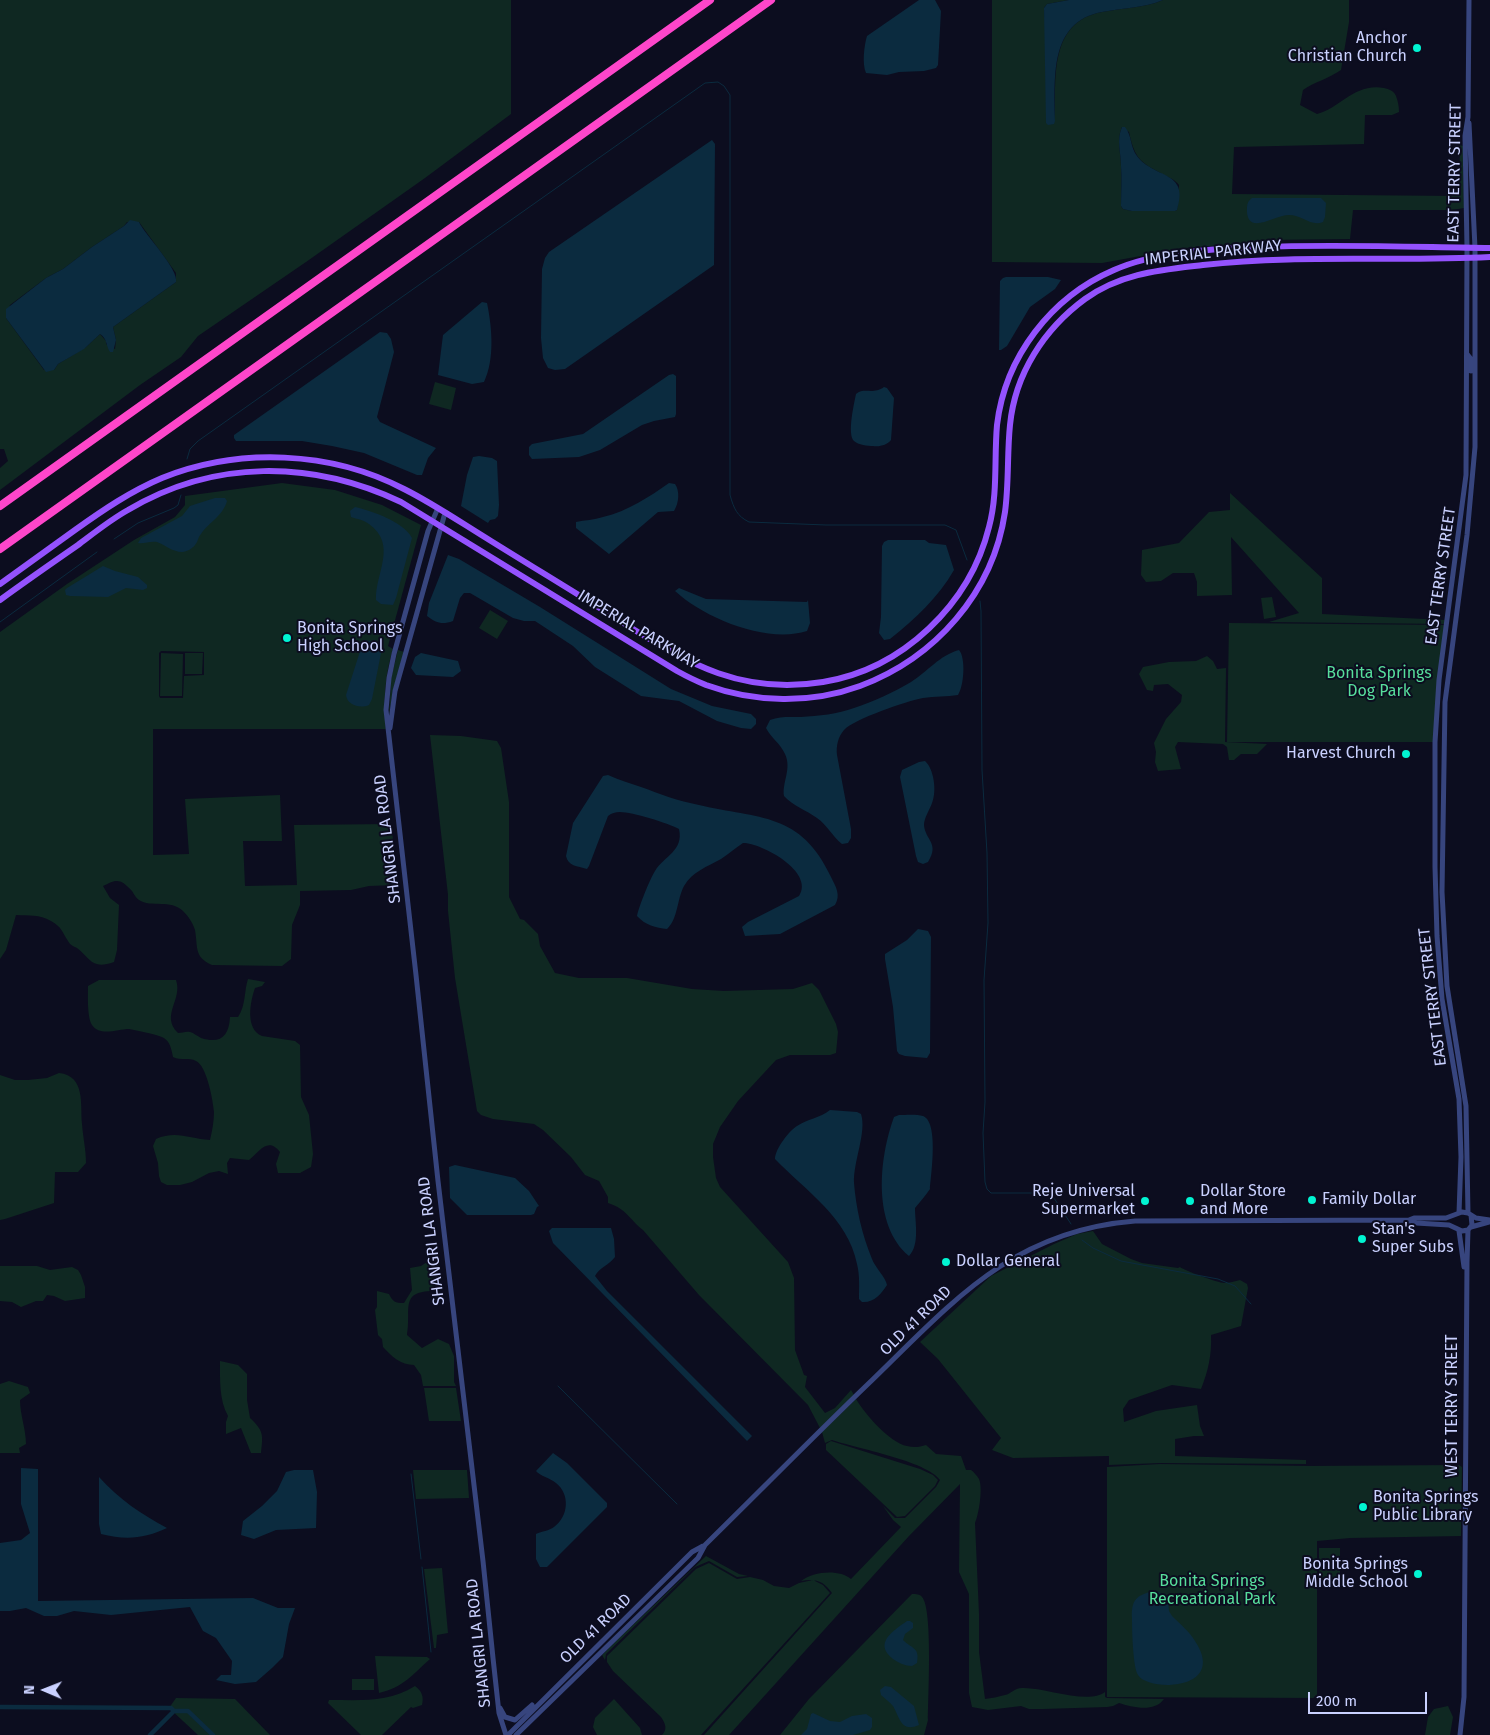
<!DOCTYPE html>
<html>
<head>
<meta charset="utf-8">
<style>
  body { margin:0 }
  #map { position:relative; width:1490px; height:1735px; overflow:hidden; background:#0c0d1f; font-family:"Fira Sans",sans-serif }
  canvas { display:block }
  .north { position:absolute; left:20px; top:1665px; width:50px; height:50px; -webkit-text-stroke:4px #0c0d1f; paint-order:stroke; rotate:271deg; font-size:14px; font-weight:700; line-height:20px; text-align:center; color:#cad1ff }
  .north::after { content:''; display:block; margin:auto; width:18px; height:22px; background:#cad1ff; clip-path:polygon(50% 0,100% 100%,50% 72%,0 100%) }
  .scale { position:absolute; left:1308px; top:1692px; width:119px; height:22px; box-sizing:border-box; border:2px solid #cad1ff; border-top:0; padding-left:6px; font-size:15px; line-height:18px; white-space:nowrap; color:#cad1ff; -webkit-text-stroke:4px #0c0d1f; paint-order:stroke }
</style>
</head>
<body>
<div id="map">
<canvas width="1490" height="1735"></canvas>
<div class="north">N</div>
<div class="scale">200 m</div>
</div>
<script>
const g = document.querySelector('canvas').getContext('2d');
g.lineJoin = 'round';
function fillPath(path, color) { g.fillStyle = color; g.fill(path, 'evenodd'); }
function stroke(path, color, width, dash) { g.strokeStyle = color; g.lineWidth = width; g.lineCap = dash ? 'butt' : 'round'; g.setLineDash(dash || []); g.stroke(path); }
function label(font, color, halo, rows, align = 'center') {
  g.font = font + ' "Fira Sans",sans-serif'; g.lineWidth = 4; g.setLineDash([]); g.textBaseline = 'middle'; g.strokeStyle = halo; g.fillStyle = color; for (const [text, x, y, turn = 0] of rows) {
    g.save(); g.translate(x, y); g.rotate((+turn || 0) * Math.PI / 180); g.textAlign = isNaN(turn) ? turn : align; if (halo) g.strokeText(text, 0, 0); g.fillText(text, 0, 0); g.restore();
  }
}
const green = new Path2D(`
  M0,0h511v114l-86,64 -119,84 -108,74 -17,21 -41,28 -140,105v-22l8,-7 -4,-12h-4zM127,222h12l37,51v9l-63,45 3,13 -1,9 -9,-5v-3l-6,-7 -14,13 -28,17 -4,6h-10l-38,-52 4,-13 36,-27 17,-9 29,-22 32,-21z
  M992,0h77l-22,4 -3,4 11,113c1,-41 -7,-99 47,-109 21,-4 42,-4 61,-12h186v22l-8,48c-13,9 -27,12 -38,20l-3,15 17,9c24,-6 37,-31 67,-26 5,1 10,3 12,8 2,5 3,11 3,16l-7,3h-27l-1,29 -130,3 -2,47 225,2 2,-2 1,-49 3,1 1,62 -12,2h-99l-3,29 -89,1 -26,4 -50,4 -83,15 -110,-1zM1122,127l7,5c6,29 13,31 37,44 6,3 9,4 13,9l-2,25 -2,1h-43l-9,-2 -2,-3c0,-13 1,-26 0,-40 0,-13 -5,-26 1,-39z
  M435,382l21,6 -5,22 -22,-6z
  M282,483l53,7 47,15 39,20 -33,121 5,3c-8,26 -10,52 -7,80h-233v126l36,-1 -4,-55 95,-4 2,46h-39l2,45 52,-1 -3,-60 97,-1c2,20 8,41 4,61l-26,1 -18,4 -51,1v14l-8,20 -1,34 -9,7 -70,-1c-18,-8 -14,-17 -17,-35 -2,-7 -7,-14 -12,-19 -12,-12 -32,-3 -44,-11 -3,-2 -5,-6 -7,-9 -12,-13 -15,-12 -29,-5l7,12 9,7 -2,45 -3,12c-22,8 -23,-3 -37,-14 -4,-2 -7,-3 -9,-7 -6,-9 -6,-14 -17,-20 -12,-7 -22,-5 -35,-6l-10,35 -6,9v-327l67,-48 67,-44 41,-23 10,-12v-9zM161,651l43,1v23l-20,1 -1,22h-23l-1,-2v-43z
  M1230,493l92,85v36l123,6v4l-176,-2 30,-9 -68,-76 1,58 -35,1v-14l-3,-9h-21l-12,8 -15,1 -5,-7 1,-25 37,-7 30,-31 21,-2z
  M1272,597l4,20 -12,2 -3,-21z
  M490,610l18,11 -11,18 -18,-11z
  M1229,623l218,2 -12,117h-208z
  M398,650l6,2 -11,38 -4,26 2,-38z
  M161,653l22,1 -1,42h-22z
  M185,653h18l-1,21h-17z
  M1207,656l6,5 4,8 9,-1 -1,74 42,2 -10,10h-16l-7,6h-5l-2,-13 -4,-3 -45,-2 -3,5 6,22 -23,2 -3,-9 1,-10 -2,-9 12,-24 15,-17 1,-7 -14,-11 -14,1 -1,6 -6,-1 -8,-16 4,-7 26,-5 27,-1z
  M430,735l31,1 36,5 4,7 8,54v95l11,22 4,1 14,14 2,12 15,27 24,5h48l65,11 32,2 69,-2 19,-6 7,7 17,34 2,8 -2,21 -6,2h-40l-14,5 -38,41 -18,26 -7,17v13l3,21 4,9 68,75 6,16 1,72 9,25 3,1 -2,11 20,26 10,-5 16,-18 3,5 -34,33 -12,-23 -109,-110 -56,-65c-14,-11 -16,-21 -35,-27v-6l-9,-16 -14,-6 -14,-18 -28,-27 -9,-6 -41,-5 -12,-4 -4,-4 -22,-133 -7,-67v-16z
  M248,979l17,3 -3,4 -7,2c-5,14 -10,41 7,48l33,5 5,4 1,52 8,18 4,39 -2,13 -11,6h-22l-2,-9 4,-12c-13,-16 -21,1 -31,8l-19,-2 -3,5 1,11 -9,-3 -10,2 -17,9 -12,3h-13l-6,-3 -2,-6 -1,-13 -5,-17 3,-7c20,-9 34,0 54,1 2,-9 4,-18 4,-28 -1,-11 -7,-46 -18,-51 -7,-4 -15,0 -23,-4 -3,-18 -7,-20 -25,-24 -6,-1 -12,-3 -19,-4 -11,0 -29,8 -37,-4 -5,-8 -4,-30 -4,-39l11,-6h77c7,20 -16,35 2,53 4,0 8,-2 12,-1 4,1 7,4 11,6 19,6 28,-1 29,-21h8c8,-12 6,-26 10,-38z
  M59,1073c27,3 21,32 23,51 1,14 4,25 4,39l-8,9h-23l-1,31 -49,16 -5,1v-145l15,5h13l19,-2z
  M1093,1231l9,13 29,15 11,4 36,5 2,-1c3,3 39,16 44,16 5,0 11,-2 16,-3l7,4 1,4 -7,38 -30,9c1,19 -3,37 -10,54l-29,-4 -43,15 -6,9 1,13 32,-11 41,-6 3,21 4,10h-10l-19,3v17l131,4v4l-146,-1 -51,2v-9l-96,2 -21,-8 9,-12 -63,-79 -18,-17 71,-66 63,-32 23,-10z
  M427,1262h6l6,12 1,13 -4,4c-38,-1 -24,19 -29,44l15,13 16,-9 11,5 5,12v26l2,4h-33l-2,-11 -7,-10c-13,0 -23,-9 -31,-18l-1,-8 -4,-4 -3,-25 2,-3v-16l12,3c4,8 6,9 15,9l8,-13 -2,-22 11,-2z
  M0,1266h37l13,4 22,-3 6,3 3,5 4,12v11l-20,3 -11,-5 -7,-1 -4,6h-7l-15,6 -9,-5 -12,-1z
  M220,1361l18,4 9,9v26l3,18c14,13 13,17 11,35h-10l-10,-25 -15,6v-12l2,-6c-9,-16 -8,-37 -8,-55z
  M9,1381l19,6 2,6 -10,7c0,15 6,29 6,44l-7,4 1,5h-20v-69z
  M424,1388h32l5,33h-32z
  M856,1399c9,15 34,44 51,47 7,2 13,1 19,-1l10,9 25,2 5,14h5c3,2 6,6 8,9 4,9 0,35 -4,44l4,91v38l6,47c7,-1 13,-2 20,-4 6,-1 9,-7 17,-7 22,-1 66,17 83,4v5l2,1 57,1c-10,14 -32,8 -45,4l-6,3 -6,1 -64,2h-14l-8,-3 -33,4 -16,-3 -3,-14v-99l-10,-22 1,-88 -51,52 -180,199h-25l128,-142c-8,-12 -17,-15 -31,-12 12,-10 39,-12 50,-2l50,-52 -8,-7 -10,-14 12,12h10l31,-31 4,-7c-13,-19 -85,-32 -108,-40l-7,3 -3,-11z
  M831,1441l89,28 13,6 5,5 -3,6 -30,30 -8,1 -71,-67v-6z
  M1160,1464l149,2 150,-1 3,2 -1,69 -111,2 -33,3v157l-210,-1v-230z
  M413,1470h54l2,28 -53,1z
  M1319,1548h21v31h-21z
  M706,1556l33,18 9,2 -11,1 -28,-16 -14,6 -89,87 -1,6 -3,-5 14,-14z
  M709,1563l28,16 13,-2 13,3 11,6 15,2 10,-5 14,-3 10,5 7,8 -129,142h-39c6,-6 3,-12 -1,-18l-48,-46 -6,-9v-6l89,-87z
  M442,1568l6,65 -11,2 -1,13h-2l-10,-79z
  M912,1594c4,0 8,0 10,3 11,12 6,102 6,123l-4,15h-144l29,-36z
  M375,1656l52,1 3,2c-18,16 -26,28 -51,34z
  M352,1679h22v11h-22z
  M415,1686c7,5 9,11 7,19l-9,3 -2,-1 -29,28h-21l-33,-32 1,-3c31,0 59,3 86,-14z
  M176,1698l59,1 35,36h-72l-29,-27z
  M614,1699l26,29 2,7h-45l-4,-8 2,-9z
  M1448,1706l5,11 -3,18h-25l3,-18 6,-8z`);
const water = new Path2D(`
  M919,0h16l6,11 -3,54 -2,3 -12,3 -25,1 -12,3 -21,-2c-4,-9 -2,-27 1,-37z
  M1069,0h94c-19,8 -40,8 -61,12 -54,10 -47,68 -47,109l-1,3 -6,1 -2,-2 -2,-115 3,-4z
  M1122,127h3c7,8 5,20 12,29 17,23 53,14 40,54l-2,1h-43l-9,-2 -2,-3c0,-13 1,-26 0,-40 0,-13 -5,-26 1,-39z
  M712,140l3,4 -1,121 -149,104 -10,1 -7,-2 -5,-10 -2,-20 1,-69 3,-11 4,-6z
  M1252,198h69l5,5 -1,14 -2,5c-12,5 -21,-7 -34,-7 -15,0 -44,23 -42,-8 0,-4 2,-7 5,-9z
  M130,220l9,2c6,13 40,47 37,60l-63,45 3,13 -3,12h-3c-4,-6 -3,-14 -10,-18l-16,15 -26,15 -4,6 -8,2 -40,-54v-9l40,-31 17,-9 29,-22 32,-21z
  M1006,277h42l13,3 -6,9 -25,18 -23,39 -6,4h-2l1,-69 3,-3z
  M482,302l5,1c5,24 8,56 -3,79l-12,2 -34,-9 5,-40z
  M380,332l7,1 4,6 3,13 -17,65 3,5 56,26 -8,10 -6,17h-5l-53,-22 -32,-7 -30,-5h-66l-2,-3v-3z
  M673,374l3,2v38l-1,3 -21,4 -12,4 -42,25 -21,7 -47,2 -3,-4v-8l3,-3 51,-10 86,-59z
  M884,387l3,1 7,10 -3,42c-4,5 -11,7 -18,6 -5,0 -15,-1 -19,-5 -7,-7 0,-37 2,-47 8,-7 17,1 28,-7z
  M479,456l13,2 5,3 2,44 -1,11 -3,3 -5,1 -2,3 -27,-17 6,-31 6,-18z
  M669,483l6,1c5,7 4,19 -1,27l-16,1 -49,42 -33,-26v-6c9,-2 18,-2 27,-5 25,-6 46,-20 66,-34z
  M215,498h10l2,3c-4,15 -18,21 -26,33 -3,3 -3,8 -6,11 -2,3 -8,7 -13,7 -9,0 -17,-7 -25,-10 -7,-1 -13,2 -19,1l3,-5 41,-22 8,-10 6,-2z
  M355,507c17,4 49,15 57,31l-16,60 -3,7 -12,-1 -5,-4c-1,-27 22,-55 -7,-76 -5,-4 -12,-5 -18,-7l-1,-6z
  M888,540h37l4,3 17,2 8,25c-16,28 -39,49 -64,69l-6,1 -5,-7 2,-16 1,-71 2,-4z
  M448,555l11,4 81,48 131,82 41,17 39,8 5,5v5l-5,5 -10,-1 -24,-7 -38,-20 -38,-5 -46,-29 -22,-21 -38,-25h-11l-11,-3 -43,-25h-6l-4,5 -7,23c-11,4 -17,2 -26,-5l2,-13z
  M103,566l12,5 23,6 9,8v3l-4,2 -17,-2 -18,9 -38,-1 -4,-1 -1,-5 2,-2z
  M679,588l27,11 101,3 1,-2 2,23 -3,8c-40,13 -103,-13 -132,-40z
  M365,640l14,3 3,5 -10,51 -3,6c-9,4 -22,0 -23,-10l17,-53z
  M959,650c7,8 5,36 -1,45 -11,2 -23,1 -35,3 -16,3 -69,21 -79,32 -6,7 -8,16 -7,25l14,74v9l-3,5 -6,1c-9,-7 -15,-19 -25,-26 -11,-8 -24,-12 -33,-22 -2,-14 8,-27 1,-42 -5,-11 -14,-16 -19,-26l4,-8c10,-4 21,-3 31,-3 17,-1 37,-3 53,-9 19,-6 40,-16 57,-26 16,-10 29,-27 48,-32z
  M421,653l37,8 3,10 -8,6 -37,-2 -5,-7 4,-11z
  M925,761c9,8 12,30 7,42 -2,6 -8,15 -8,22 1,15 16,18 4,37l-5,2 -5,-2 -2,-6 -16,-79 2,-7 17,-8z
  M608,775c11,5 22,8 33,12 19,7 37,14 58,18 60,14 102,7 132,72 5,10 10,18 4,28l-55,29 -35,2 -3,-9 6,-5 51,-26c16,-24 -37,-53 -56,-53 -8,5 -14,11 -22,16 -14,8 -28,12 -37,27 -7,13 -6,33 -17,43 -11,-1 -22,-4 -30,-13 2,-10 13,-37 18,-45 9,-15 29,-20 24,-42 -11,-6 -47,-17 -59,-17 -5,0 -8,1 -12,4l-19,50 -2,3c-10,-3 -19,-3 -21,-13l7,-33 30,-47z
  M918,929l10,2 3,6 -1,116 -3,5 -22,-2 -6,-2 -2,-3 -4,-44 -8,-48v-5l22,-14z
  M830,1110l27,2 4,2c6,18 -8,48 -7,69 2,25 8,52 18,76 3,8 14,19 15,26 -6,9 -13,18 -25,17l-3,-3c0,-11 1,-23 -2,-35 -9,-46 -51,-73 -82,-105 0,-10 14,-28 22,-33 10,-7 23,-8 33,-16z
  M899,1115c6,0 18,-1 24,1 16,6 8,59 7,73 -5,7 -9,12 -15,19 0,14 5,37 -6,48 -37,-31 -30,-98 -15,-139z
  M455,1165l60,13 14,13 10,15 -2,1 -3,7 -3,1h-64l-17,-17 -1,-31z
  M552,1228h59l3,11 1,18c-6,8 -16,11 -20,19l12,15 145,145 -5,5 -194,-198 -4,-12z
  M553,1453l14,10 40,40v4l-60,60h-7l-4,-8v-25c6,-3 13,-3 18,-7 15,-11 16,-33 2,-44 -6,-5 -16,-7 -20,-12z
  M21,1468l17,1v132l215,-3 25,10h17l-6,16 -6,33 -11,11 -16,14 -21,2 -19,-4 5,-5h10l1,-14 -16,-23 -13,-7 -13,-24 -79,8 -37,-4 -17,5h-13l-18,-8 -16,3h-10v-68l21,-3 9,-7 -9,-29z
  M294,1470h19l4,22 -1,36 -40,2 -22,9 -13,-4 2,-14 19,-15 15,-15 9,-19z
  M99,1477c21,23 42,37 68,51 -23,11 -42,12 -66,6l-2,-10z
  M1154,1591l5,1 9,7 1,12 3,5c8,8 18,16 23,25 33,50 -47,51 -57,34 -5,-8 -6,-44 -6,-56 -1,-19 4,-24 22,-28z
  M907,1621h3l3,2v5l-8,6 -2,6c9,9 17,7 14,23l-5,3c-7,0 -13,-3 -19,-7 -20,-16 0,-28 14,-38z
  M885,1686l6,1 23,19 5,19c-18,8 -19,-7 -26,-19 -3,-4 -8,-7 -12,-11l-1,-5z
  M813,1713l17,8 10,1 12,-6 14,-2 6,4v9l-2,3 -17,5h-52l6,-6 4,-15z`);
const stream = new Path2D(`
  M187,459l3,-10 8,-8 507,-358 13,-1 6,4 6,9v400c4,14 7,21 19,27l77,3h119l11,5 11,30
  M114,539l24,-16 36,-15 4,-3 3,-10
  M980,601l1,10 1,159 5,83 1,70 -4,57 1,122 -2,31 2,49 2,7 4,4h57l6,5 17,26
  M0,622l97,-70
  M1082,1240l11,8 28,13 97,18 17,7 16,18
  M558,1386l119,118
  M411,1474l10,85
  M422,1567l9,85`);
const canal = new Path2D(`
  M0,1707l171,1 3,3
  M150,1735l24,-24h14l25,24`);
const tertiary = new Path2D(`
  M1467,354l4,5v12
  M438,508l-10,23 -34,123 -5,24 -3,32 30,265 22,206 45,380 10,97 6,55 7,22
  M390,728l5,-37 50,-178
  M1459,1213l2,-56 -2,-58 -17,-100 -5,-63 -2,-69v-125l4,-62 27,-205 1,-227 -2,-112 3,-19 1,-117
  M1468,1213l-2,-107 -19,-120 -5,-94 3,-190 22,-167 8,-88v-199l-6,-125
  M1409,1221l7,2 33,2 13,6 6,-1 4,-5 -1,-10
  M1471,1227l18,-5
  M1459,1231l5,36
  M500,1708l5,9 10,3 17,-15
  M508,1735l184,-183 11,-6
  M516,1735l182,-177 7,-13c54,-53 107,-107 162,-160 84,-81 143,-154 268,-164l274,-1 5,-2h32l16,-6 6,1 8,5 14,2
  M1460,1735l4,-38 3,-435 1,-32`);
const primary = new Path2D(`
  M0,584c25,-18 50,-36 75,-54 28,-20 56,-39 87,-52 77,-31 169,-27 242,11 30,15 59,35 87,52 45,28 90,55 134,83 65,41 118,71 198,58 80,-13 147,-78 166,-155 9,-33 5,-68 8,-102 8,-68 54,-128 117,-155 43,-19 99,-21 145,-23 77,-3 154,0 231,1
  M0,600c26,-19 52,-37 78,-55 16,-12 32,-25 50,-35 86,-51 184,-50 273,-8l276,169c9,5 19,10 29,14 49,18 105,19 154,1 75,-28 133,-93 145,-174 4,-29 2,-58 5,-87 5,-51 34,-96 75,-126 36,-26 76,-29 118,-34 96,-11 191,-3 287,-8`);
const motorway = new Path2D(`
  M0,506l710,-506
  M0,549l771,-549`);
const markers = [
  [1417,48,5,"#01f4d2"],
  [287,638,5,"#01f4d2"],
  [1406,754,5,"#01f4d2"],
  [1312,1200,5,"#01f4d2"],
  [1145,1201,5,"#01f4d2"],
  [1190,1201,5,"#01f4d2"],
  [1362,1239,5,"#01f4d2"],
  [946,1262,5,"#01f4d2"],
  [1363,1507,5,"#01f4d2"],
  [1418,1574,5,"#01f4d2"]
];
const poiNames = [
  ["Anchor",1407,39,"right"],
  ["Christian Church",1407,57,"right"],
  ["Bonita Springs",297,629],
  ["High School",297,647],
  ["Harvest Church",1396,754,"right"],
  ["Reje Universal",1135,1192,"right"],
  ["Supermarket",1135,1210,"right"],
  ["Dollar Store",1200,1192],
  ["and More",1200,1210],
  ["Family Dollar",1322,1200],
  ["Stan's",1372,1230],
  ["Super Subs",1372,1248],
  ["Dollar General",956,1262],
  ["Bonita Springs",1373,1498],
  ["Public Library",1373,1516],
  ["Bonita Springs",1408,1565,"right"],
  ["Middle School",1408,1583,"right"]
];
const streetNames = [
  ["EAST TERRY STREET",1455,173,-89],
  ["IMPERIAL PARKWAY",1213,253,-6],
  ["EAST TERRY STREET",1441,576,-82],
  ["IMPERIAL PARKWAY",638,630,31],
  ["SHANGRI LA ROAD",388,839,-97],
  ["EAST TERRY STREET",1433,997,-97],
  ["SHANGRI LA ROAD",432,1241,-97],
  ["OLD 41 ROAD",916,1321,-44],
  ["WEST TERRY STREET",1453,1406,-90],
  ["OLD 41 ROAD",596,1629,-44],
  ["SHANGRI LA ROAD",479,1643,-96]
];
const parkNames = [
  ["Bonita Springs",1379,674],
  ["Dog Park",1379,692],
  ["Bonita Springs",1212,1582],
  ["Recreational Park",1212,1600]
];
fillPath(green, '#0f2822');
fillPath(water, '#0b2b3f');
stroke(stream, '#0b2b3f', 1);
stroke(canal, '#0b2b3f', 4.5);
stroke(tertiary, '#37457e', 5);
stroke(primary, '#9452fe', 6);
stroke(motorway, '#fe46ca', 8);
for (const [x, y, r, color] of markers) { const dot = new Path2D(); dot.arc(x, y, r, 0, 2 * Math.PI); g.fillStyle = color; g.fill(dot); stroke(dot, '#0c0d1f', 2); }
label('16px', '#cad1ff', '#0c0d1f', poiNames, 'left');
label('16px', '#cad1ff', '#0c0d1f', streetNames);
label('16px', '#57de9c', '#0c0d1f', parkNames);
</script>
</body>
</html>
